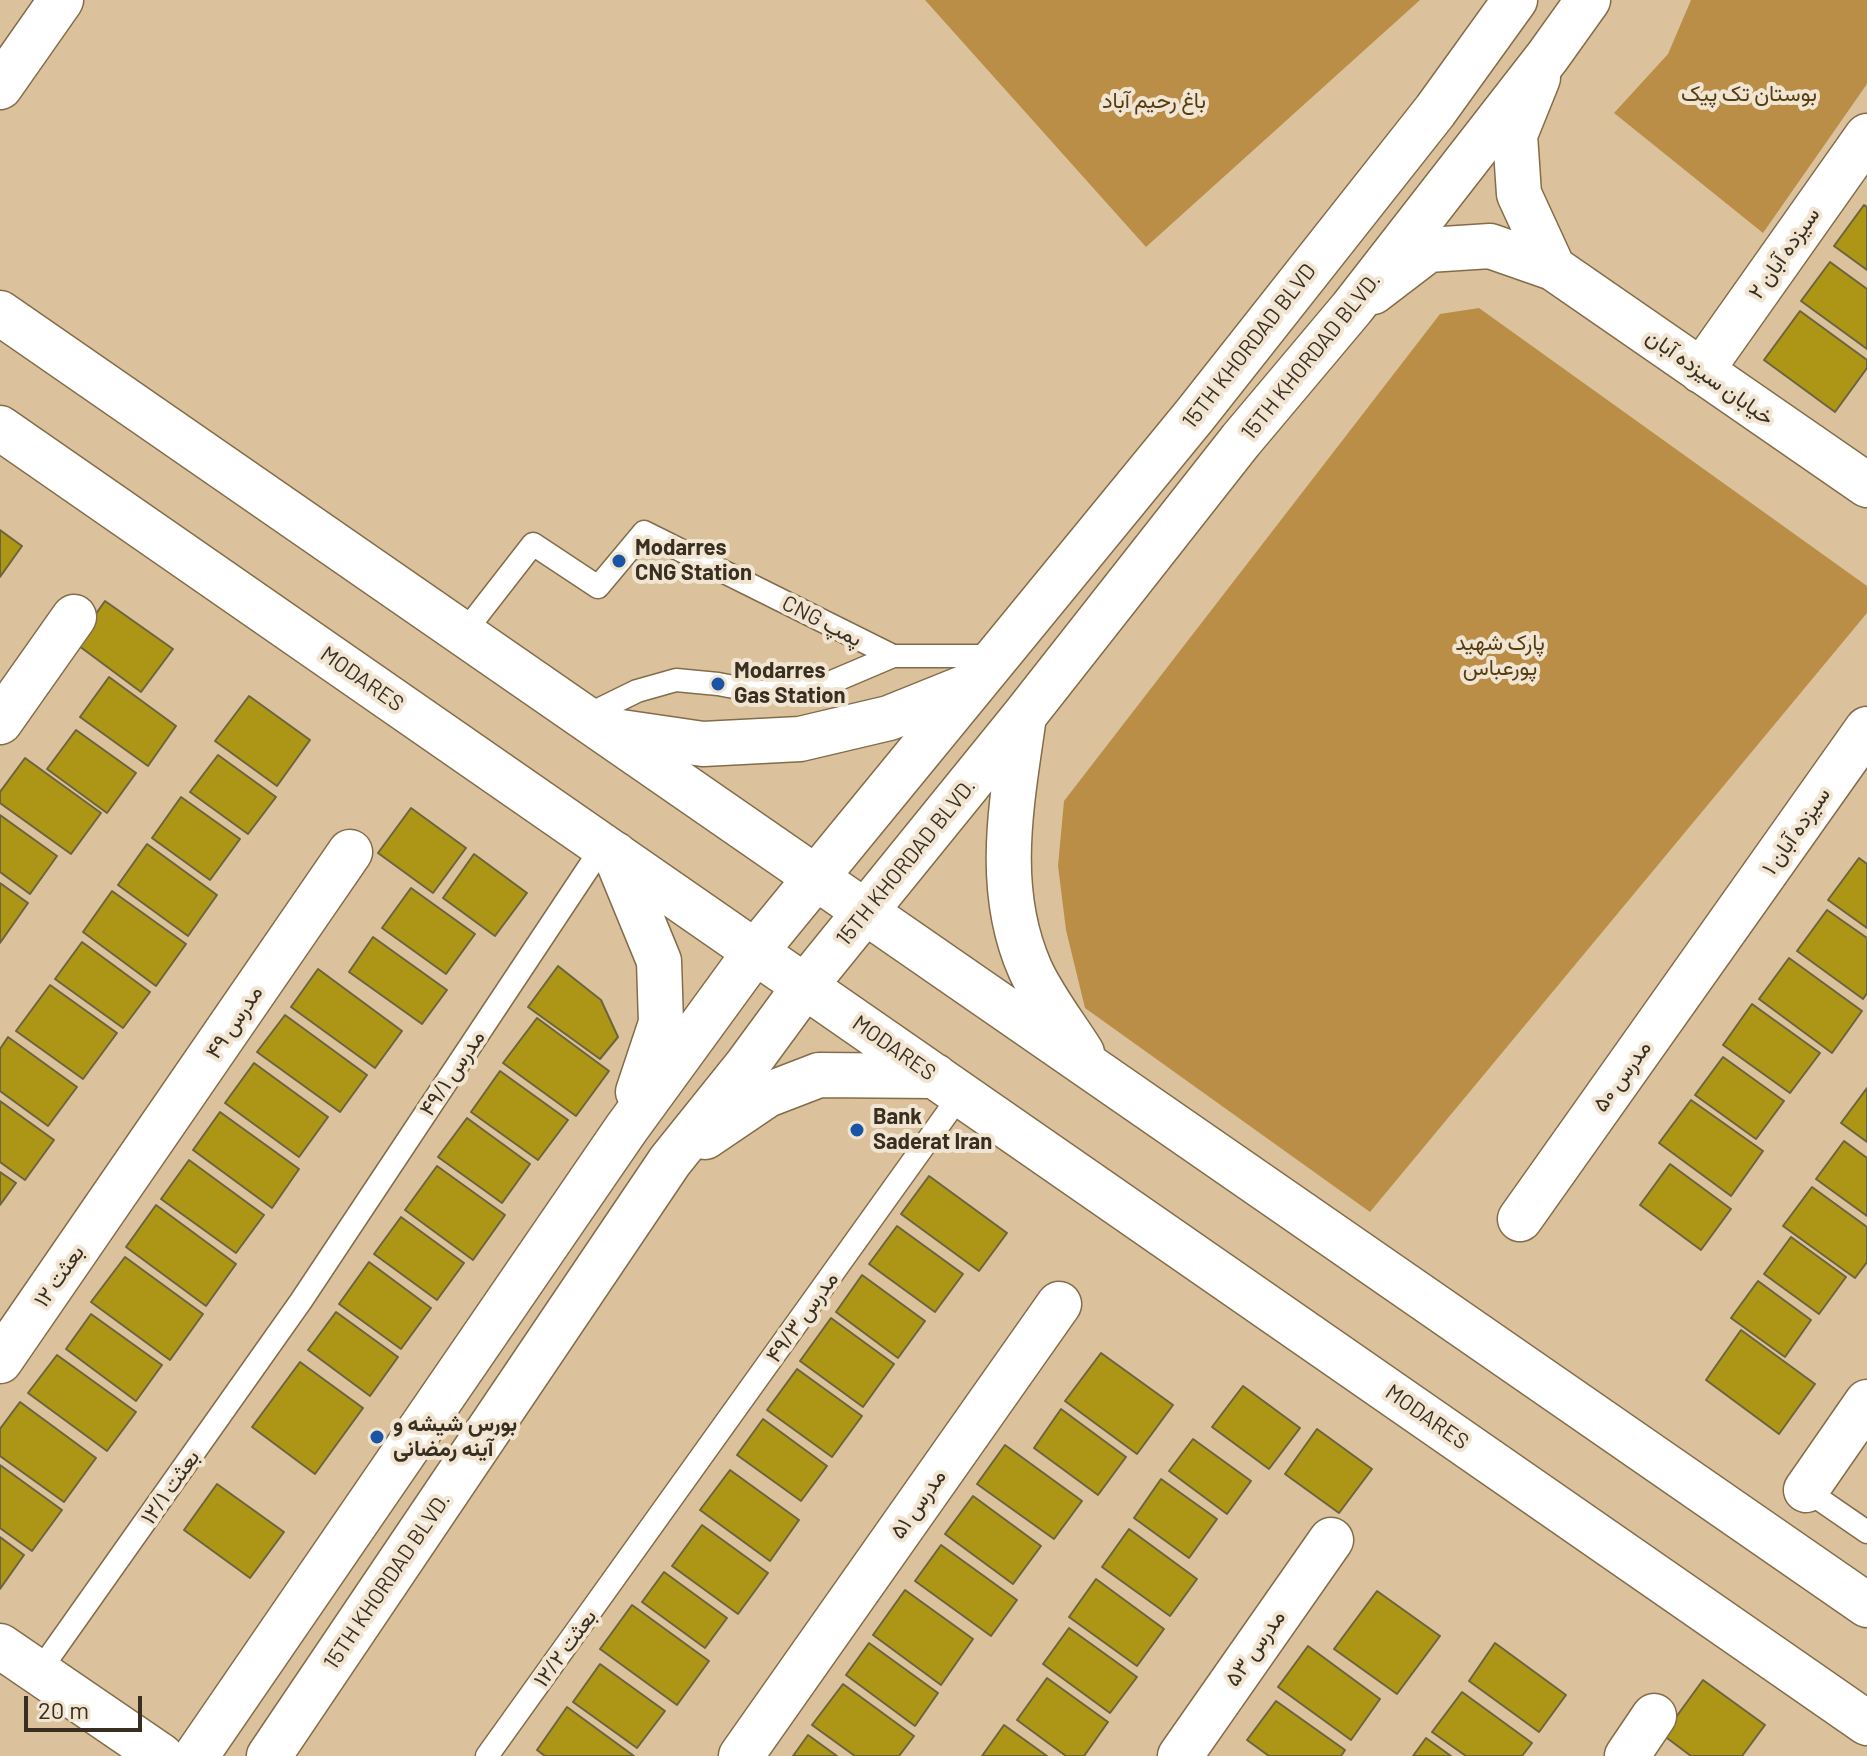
<!DOCTYPE html>
<html>
<head>
<meta charset="utf-8">
<style>
  body { margin:0 }
  #map { position:relative; width:1867px; height:1756px; overflow:hidden; background:#dbc29d; font-family:Barlow,sans-serif }
  canvas { display:block }
  .scale { position:absolute; left:24px; top:1696px; width:118px; height:36px; box-sizing:border-box; border:4px solid #392f20; border-top:0; padding-left:10px; font-size:24px; line-height:28px; white-space:nowrap; color:#392f20; -webkit-text-stroke:6px #f1e5d2; paint-order:stroke }
</style>
</head>
<body>
<div id="map">
<canvas width="1867" height="1756"></canvas>
<div class="scale">20 m</div>
</div>
<script>
const g = document.querySelector('canvas').getContext('2d');
g.lineJoin = 'round';
function fillPath(path, color) { g.fillStyle = color; g.fill(path, 'evenodd'); }
function stroke(path, color, width, dash) { g.strokeStyle = color; g.lineWidth = width; g.lineCap = dash ? 'butt' : 'round'; g.setLineDash(dash || []); g.stroke(path); }
function label(font, color, halo, rows, align = 'center') {
  g.font = font + ' Barlow,Vazirmatn,sans-serif'; g.lineWidth = 8; g.setLineDash([]); g.textBaseline = 'middle'; g.strokeStyle = halo; g.fillStyle = color; for (const [text, x, y, turn = 0] of rows) {
    g.save(); g.translate(x, y); g.rotate((+turn || 0) * Math.PI / 180); g.textAlign = isNaN(turn) ? turn : align; if (halo) g.strokeText(text, 0, 0); g.fillText(text, 0, 0); g.restore();
  }
}
const green = new Path2D(`
  M925,0h495l-274,247z
  M1691,0h176v84l-104,149 -149,-120 54,-59z
  M1479,308l388,278v27l-497,599 -285,-204 -19,-78 -8,-64 6,-65 376,-487z`);
const building = new Path2D(`
  M1864,205l3,2v63l-33,-24z
  M1830,262l37,27v60l-66,-48z
  M1800,311l67,49v8l-32,44 -71,-52z
  M0,530l22,16 -22,31z
  M105,601l68,48 -32,43 -66,-49z
  M109,677l67,49 -28,40 -68,-49z
  M249,696l61,44 -33,46 -62,-45z
  M76,730l60,43 -29,40 -60,-44z
  M218,755l58,42 -28,37 -58,-42z
  M25,758l76,55 -30,41 -71,-51v-11z
  M181,797l59,42 -30,41 -58,-42z
  M411,808l55,40 -33,45 -55,-40z
  M0,815l57,41 -27,38 -30,-22z
  M147,844l70,51 -29,41 -70,-51z
  M474,854l53,39 -32,43 -52,-38z
  M1859,858l8,6v64l-39,-28z
  M0,883l28,20 -28,40z
  M411,888l64,46 -29,40 -64,-46z
  M112,891l74,53 -30,42 -73,-54z
  M1827,910l40,28v55l-4,6 -66,-48z
  M373,937l74,53 -25,34 -73,-52z
  M82,942l68,50 -27,36 -68,-49z
  M1789,958l73,53 -30,42 -73,-54z
  M558,966l43,34 17,37 -18,22 -72,-52z
  M318,969l84,62 -27,37 -84,-61z
  M50,985l67,48 -34,46 -67,-48z
  M1752,1004l68,49 -30,40 -67,-48z
  M285,1015l82,60 -27,37 -83,-60z
  M537,1018l72,53 -33,45 -73,-53z
  M8,1037l69,50 -29,39 -48,-35v-42z
  M1723,1057l61,44 -28,38 -61,-44z
  M254,1063l74,54 -29,40 -74,-54z
  M500,1071l68,49 -30,40 -67,-48z
  M1867,1088v54l-26,-19z
  M1691,1100l72,51 -32,45 -72,-53z
  M0,1101l54,39 -29,40 -25,-18z
  M220,1112l79,57 -27,39 -79,-58z
  M467,1118l63,46 -28,39 -64,-46z
  M1844,1141l23,17v58l-51,-37z
  M189,1160l75,55 -28,38 -75,-54z
  M1670,1164l61,45 -30,41 -61,-45z
  M437,1166l68,49 -32,45 -68,-50z
  M0,1172l16,11 -16,22z
  M929,1176l78,57 -28,38 -78,-57z
  M1812,1187l55,40v35l-12,16 -72,-52z
  M156,1205l80,59 -30,42 -80,-59z
  M401,1217l63,46 -27,37 -63,-46z
  M897,1226l66,48 -28,38 -66,-48z
  M1791,1237l55,40 -27,37 -55,-40z
  M125,1257l78,57 -33,46 -79,-58z
  M369,1262l62,46 -30,41 -62,-45z
  M862,1275l63,46 -27,37 -62,-46z
  M1758,1281l53,39 -26,37 -54,-39z
  M336,1312l62,45 -28,39 -62,-46z
  M91,1314l71,51 -26,36 -70,-52z
  M831,1318l63,46 -31,43 -63,-46z
  M1741,1330l74,54 -36,50 -73,-54z
  M1101,1353l72,52 -36,49 -72,-53z
  M57,1355l79,57 -29,39 -79,-58z
  M300,1362l63,46 -48,66 -63,-47z
  M797,1369l65,47 -30,41 -65,-47z
  M1243,1386l57,42 -31,41 -57,-42z
  M20,1402l76,56 -32,44 -64,-46v-27z
  M1061,1409l65,48 -28,38 -64,-47z
  M763,1419l64,47 -26,35 -64,-46z
  M1317,1429l55,40 -33,44 -54,-39z
  M1193,1439l58,42 -24,33 -58,-43z
  M1005,1445l77,56 -28,38 -77,-55z
  M0,1465l62,45 -30,41 -32,-23z
  M730,1470l69,50 -29,41 -70,-51z
  M1161,1479l56,40 -28,39 -55,-40z
  M217,1484l67,48 -34,46 -66,-48z
  M973,1496l68,50 -28,38 -68,-50z
  M702,1525l66,48 -30,41 -66,-48z
  M1129,1529l68,50 -27,37 -68,-49z
  M0,1537l24,18 -24,34z
  M941,1545l76,55 -26,36 -76,-55z
  M664,1572l63,46 -22,30 -63,-46z
  M1096,1579l68,50 -27,37 -68,-49z
  M905,1590l68,49 -32,46 -68,-50z
  M1377,1591l63,45 -43,58 -63,-45z
  M632,1605l77,56 -32,44 -77,-56z
  M1069,1628l68,49 -27,36 -67,-49z
  M869,1643l69,50 -23,33 -69,-51z
  M1495,1643l71,52 -27,37 -70,-51z
  M1308,1646l72,53 -29,41 -73,-53z
  M600,1664l65,47 -28,37 -64,-46z
  M1047,1678l61,44 -24,34h-18l-49,-36z
  M1703,1680l62,45 -23,31h-51l-28,-21z
  M843,1684l71,52 -15,20h-44l-43,-31z
  M1462,1692l70,51 -10,13h-56l-34,-24z
  M1276,1701l69,49 -4,6h-72l-22,-16z
  M567,1707l67,49h-89l-8,-6z
  M1004,1725l43,31h-65z
  M808,1735l29,21h-44z
  M1426,1738l25,18h-38z`);
const service = new Path2D(`
  M463,634l70,-90 65,43 46,-55 249,124
  M584,717l53,-26 39,-11 42,4 42,8 67,-8 66,-28h103
  M1806,1490l61,42
  M38,1673l263,-372 302,-455
  M487,1756l474,-662`);
const minor = new Path2D(`
  M1538,78l-23,57 4,59 34,74
  M0,87l61,-87
  M1373,292l55,-42 62,-4 63,22 314,217
  M1701,371l166,-235
  M0,722l74,-105
  M1520,1219l347,-490
  M0,1361l350,-509
  M1806,1490l61,-88
  M0,1646l161,110
  M741,1756l318,-452
  M1180,1756l151,-216
  M1627,1756l27,-40`);
const secondary = new Path2D(`
  M0,313l1867,1292
  M0,428l1867,1295
  M1024,716c-12,86 -30,171 6,253 13,29 35,57 52,84
  M614,731l89,13 97,-5 89,-21 82,-33
  M615,854l44,107 2,62 -23,69
  M705,1137l62,-42 52,-20 116,1
  M196,1756l430,-627 129,-177 440,-537 240,-304 80,-111
  M269,1756l401,-595 77,-96 58,-79 219,-270 217,-276 111,-132 196,-252 40,-56`);
const markers = [
  [619,561,8,"#1954a5"],
  [718,684,8,"#1954a5"],
  [857,1130,8,"#1954a5"],
  [377,1437,8,"#1954a5"]
];
const parkNames = [
  ["بوستان تک پیک",1749,94],
  ["باغ رحیم آباد",1154,101],
  ["پارک شهید",1500,643],
  ["پورعباس",1500,668]
];
const streetNames = [
  ["سیزده آبان ۲",1784,253,-55],
  ["15TH KHORDAD BLVD",1249,346,-52],
  ["15TH KHORDAD BLVD.",1311,356,-51],
  ["خیابان سیزده آبان",1710,377,35],
  ["CNG پمپ",822,621,27],
  ["MODARES",362,679,35],
  ["سیزده آبان ۱",1796,831,-55],
  ["15TH KHORDAD BLVD.",906,862,-51],
  ["مدرس ۴۹",234,1022,-56],
  ["MODARES",894,1048,35],
  ["مدرس ۴۹/۱",452,1073,-56],
  ["مدرس ۵۰",1622,1076,-54],
  ["بعثت ۱۲",59,1276,-55],
  ["مدرس ۴۹/۳",802,1317,-54],
  ["MODARES",1427,1417,35],
  ["بعثت ۱۲/۱",170,1487,-55],
  ["مدرس ۵۱",918,1504,-55],
  ["15TH KHORDAD BLVD.",387,1581,-56],
  ["بعثت ۱۲/۲",565,1648,-54],
  ["مدرس ۵۳",1255,1648,-55]
];
const poiNames = [
  ["Modarres",635,548],
  ["CNG Station",635,573],
  ["Modarres",734,671],
  ["Gas Station",734,696],
  ["Bank",873,1117],
  ["Saderat Iran",873,1142],
  ["بورس شیشه و",393,1424],
  ["آینه رمضانی",393,1449]
];
fillPath(green, '#ba8e47');
fillPath(building, '#ad9616');
stroke(building, '#6c643d', 2);
stroke(service, '#836c49', 25);
stroke(minor, '#836c49', 47);
stroke(secondary, '#836c49', 47);
stroke(service, '#fff', 22);
stroke(minor, '#fff', 44);
stroke(secondary, '#fff', 44);
for (const [x, y, r, color] of markers) { const dot = new Path2D(); dot.arc(x, y, r, 0, 2 * Math.PI); g.fillStyle = color; g.fill(dot); stroke(dot, '#f1e5d2', 3); }
label('22px', '#553d13', '#f1e5d2', parkNames);
label('22px', '#392f20', '#f1e5d2', streetNames);
label('bold 22px', '#392f20', '#f1e5d2', poiNames, 'left');
</script>
</body>
</html>
